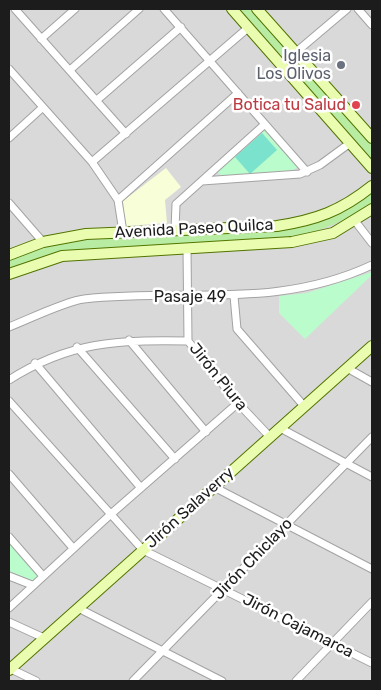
<!DOCTYPE html>
<html>
<head>
<meta charset="utf-8">
<style>
  body { margin:0 }
  #map { position:relative; width:381px; height:690px; overflow:hidden; background:#eeece1; font-family:Rubik,sans-serif }
  canvas { display:block }
  .frame { position:absolute; inset:0; border:10px solid #1c1c1c; pointer-events:none }
</style>
</head>
<body>
<div id="map">
<canvas width="381" height="690"></canvas>
<div class="frame"></div>
</div>
<script>
const g = document.querySelector('canvas').getContext('2d');
g.lineJoin = 'round';
function fillPath(path, color) { g.fillStyle = color; g.fill(path, 'evenodd'); }
function stroke(path, color, width, dash) { g.strokeStyle = color; g.lineWidth = width; g.lineCap = dash ? 'butt' : 'round'; g.setLineDash(dash || []); g.stroke(path); }
function label(font, color, halo, rows, align = 'center') {
  g.font = font + ' Rubik,sans-serif'; g.lineWidth = 5; g.setLineDash([]); g.textBaseline = 'middle'; g.strokeStyle = halo; g.fillStyle = color; for (const [text, x, y, turn = 0] of rows) {
    g.save(); g.translate(x, y); g.rotate((+turn || 0) * Math.PI / 180); g.textAlign = isNaN(turn) ? turn : align; if (halo) g.strokeText(text, 0, 0); g.fillText(text, 0, 0); g.restore();
  }
}
const residential = new Path2D(`
  M9,9h363v672h-363z`);
const education = new Path2D(`
  M166,168l15,19 -16,13 2,23 -42,3 -2,-25z`);
const grass = new Path2D(`
  M240,9h12l120,136v14z
  M372,190v14c-27,17 -53,28 -84,35l-227,12 -52,19v-11c24,-12 49,-16 76,-19l195,-10c43,-8 57,-15 92,-40z`);
const park = new Path2D(`
  M264,130l34,37 -9,6 -68,3 -4,-5z
  M372,272v3l-67,64 -26,-26v-17l28,-3z
  M9,541l30,34 -6,6 -24,-10z`);
const pitch = new Path2D(`
  M262,133l15,17 -27,24 -15,-17z`);
const street = new Path2D(`
  M15,9l111,125
  M164,9l143,163
  M358,9l14,16
  M41,39l34,-30
  M295,53l52,-44
  M9,69l83,93 26,38 5,32
  M70,70l69,-61
  M97,100l84,-73
  M9,138l33,-30
  M92,162l157,-135
  M202,181l98,-7 20,-9 30,-22
  M118,200l120,-107
  M9,203l34,39
  M355,221l17,22
  M175,230l1,-26 89,-80
  M187,248l1,93 50,62 32,34
  M234,296l3,33 67,77
  M9,327c18,-7 57,-26 75,-28 101,-11 192,11 288,-34
  M129,340l77,92
  M77,347l98,112
  M35,363l106,125
  M347,368l25,14
  M9,380c61,-39 109,-40 179,-39
  M9,401l134,149 229,113
  M280,428l92,49
  M9,474l64,74
  M214,487l158,82
  M9,537l34,39
  M9,576l23,9
  M9,608l102,-94 127,-111
  M78,608l144,73
  M9,622l35,16
  M11,669l25,12
  M133,681l239,-244
  M296,681l76,-79`);
const secondary = new Path2D(`
  M232,9l140,159
  M257,9l115,129
  M9,255l34,-13 43,-8 191,-8c39,-6 64,-15 95,-40
  M9,274l53,-18 230,-14 41,-9 39,-24
  M9,670l363,-324`);
const markers = [
  [341,65,5,"#6b7280"],
  [356,105,5,"#e0444e"]
];
const worshipNames = [
  ["Iglesia",331,56],
  ["Los Olivos",331,74]
];
const healthNames = [
  ["Botica tu Salud",346,105]
];
const streetNames = [
  ["Avenida Paseo Quilca",194,229,-3],
  ["Pasaje 49",190,297],
  ["Jirón Piura",218,377,51],
  ["Jirón Salaverry",190,508,-42],
  ["Jirón Chiclayo",253,559,-46],
  ["Jirón Cajamarca",298,626,27]
];
fillPath(residential, '#dad9d9');
fillPath(education, '#f8ffd8');
fillPath(grass, '#b9eca3');
fillPath(park, '#bafccc');
fillPath(pitch, '#7ae2cd');
stroke(street, '#a3a3a3', 9);
stroke(secondary, '#527500', 12);
stroke(street, '#fff', 7);
stroke(secondary, '#eafcb0', 10);
for (const [x, y, r, color] of markers) { const dot = new Path2D(); dot.arc(x, y, r, 0, 2 * Math.PI); g.fillStyle = color; g.fill(dot); stroke(dot, '#fff', 2); }
label('16px', '#5b616d', '#fff', worshipNames, 'right');
label('16px', '#be3a42', '#fff', healthNames, 'right');
label('16px', '#1c1c1c', '#fff', streetNames);
</script>
</body>
</html>
